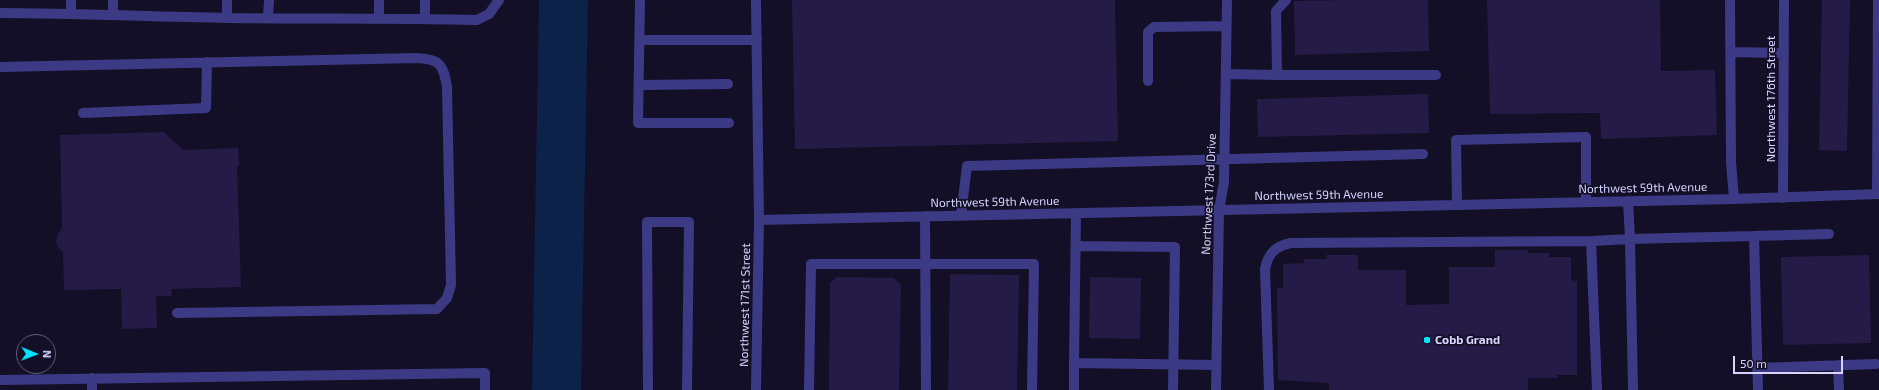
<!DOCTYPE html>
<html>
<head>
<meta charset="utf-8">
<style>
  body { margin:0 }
  #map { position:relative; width:1879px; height:390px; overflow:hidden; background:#130f26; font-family:"Exo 2",sans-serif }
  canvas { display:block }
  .north { position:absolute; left:16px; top:334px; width:40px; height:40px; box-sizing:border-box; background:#130f26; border:1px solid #625e7d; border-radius:50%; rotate:91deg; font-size:11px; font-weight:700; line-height:16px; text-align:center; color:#d9d4ff }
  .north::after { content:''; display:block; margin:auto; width:14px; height:18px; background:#00e5ff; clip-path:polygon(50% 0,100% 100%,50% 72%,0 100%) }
  .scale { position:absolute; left:1733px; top:356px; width:110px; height:18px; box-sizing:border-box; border:2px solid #d9d4ff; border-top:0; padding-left:5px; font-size:12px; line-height:14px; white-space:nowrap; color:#d9d4ff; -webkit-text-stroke:3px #130f26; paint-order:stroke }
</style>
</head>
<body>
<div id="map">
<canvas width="1879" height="390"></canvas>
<div class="north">N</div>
<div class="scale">50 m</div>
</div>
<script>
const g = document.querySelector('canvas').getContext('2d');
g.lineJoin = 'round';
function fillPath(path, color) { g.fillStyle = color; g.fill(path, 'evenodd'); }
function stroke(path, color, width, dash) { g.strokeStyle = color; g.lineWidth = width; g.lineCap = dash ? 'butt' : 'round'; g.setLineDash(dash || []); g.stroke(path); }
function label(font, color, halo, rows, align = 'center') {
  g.font = font + ' "Exo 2",sans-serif'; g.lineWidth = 3.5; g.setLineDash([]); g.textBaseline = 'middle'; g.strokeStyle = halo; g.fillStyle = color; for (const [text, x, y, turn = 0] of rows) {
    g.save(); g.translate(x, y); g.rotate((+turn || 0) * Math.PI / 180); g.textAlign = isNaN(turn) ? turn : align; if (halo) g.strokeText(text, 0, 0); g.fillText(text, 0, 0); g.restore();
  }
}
const water = new Path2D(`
  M539,0h49l-7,390h-49z`);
const building = new Path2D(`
  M792,0h323l3,141 -323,8z
  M1343,0h85l1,51 -134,4 -1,-54z
  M1487,0h173l1,71 54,-1 2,65 -116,4 -1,-26 -110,1z
  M1822,0h28l-3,151 -28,-1z
  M1428,94l1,39 -171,4 -1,-38z
  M164,132l19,18 55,-2 1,18h-2l4,121 -70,2 1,7h-16l1,32 -35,1 -1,-40 -57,1 -1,-38 -6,-6 -1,-6 2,-6 4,-5 -2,-94z
  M1495,250h33v3h21v4h22v23l6,1v94h-20v3h-29v12h-199v-7l-51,-3 -1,-92h6v-24l21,-1v-4h23l-1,-4h32v15h48v35l43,-1v-37h46z
  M1869,255l2,88 -88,2 -2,-88z
  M950,274l69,1 -2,115h-69z
  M837,277l57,1 7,7 -2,105h-70l1,-107z
  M1090,277l51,1 -1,61 -51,-1z`);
const minor = new Path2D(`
  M640,0l-2,123h91
  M1286,0l-10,11 1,64h159
  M1730,0l1,162 3,37
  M0,13c76,0 152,4 228,5 83,1 166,0 249,2l12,-6 10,-14
  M71,13v-13
  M113,14v-14
  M227,18v-18
  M268,18l1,-18
  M379,18v-18
  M425,19v-19
  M639,40h118
  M1731,52l53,1
  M0,67l416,-9c24,1 27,6 31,29l4,198 -4,13 -10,11 -260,4
  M1226,74l51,1
  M1148,81v-49l6,-5 72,-1
  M639,85l89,-1
  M83,113l123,-5 1,-46
  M1877,194l1,-194
  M1783,198l1,-198
  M1457,205l-1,-65 130,-3v65
  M1076,213l-2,150 142,2
  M961,215l6,-49 456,-12
  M925,216l1,174
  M759,220l975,-21 145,-5
  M1754,236l75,-2
  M1076,246l99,1 -2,143
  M1838,365l1,25
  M1757,368l119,-4
  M92,378v12
  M0,380l485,-7v17
  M648,390l-1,-168h42l-2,168
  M756,390l3,-170 -3,-220
  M809,390l2,-126h223l-2,126
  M1074,390v-27
  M1216,390l3,-180 5,-28 3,-182
  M1269,390l-4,-121c3,-15 10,-23 26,-26l300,-2
  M1597,390l-6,-149 39,-2 -2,-38
  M1633,390l-3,-151 124,-3 4,154`);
const markers = [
  [1427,340,4,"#00e5ff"]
];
const streetNames = [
  ["Northwest 176th Street",1771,99,-90],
  ["Northwest 59th Avenue",1643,188,-1],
  ["Northwest 173rd Drive",1209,194,-87],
  ["Northwest 59th Avenue",1319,195,-1],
  ["Northwest 59th Avenue",995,202,-1],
  ["Northwest 171st Street",745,305,-89]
];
const poiNames = [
  ["Cobb Grand",1435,340]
];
fillPath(water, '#0c2248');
fillPath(building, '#241b47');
stroke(minor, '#3d3a85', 10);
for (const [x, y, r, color] of markers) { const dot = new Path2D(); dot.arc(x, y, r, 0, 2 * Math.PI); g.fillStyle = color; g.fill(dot); stroke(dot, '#130f26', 1.5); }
label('12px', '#d9d4ff', '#130f26', streetNames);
label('bold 12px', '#d9d4ff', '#130f26', poiNames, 'left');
</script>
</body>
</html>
